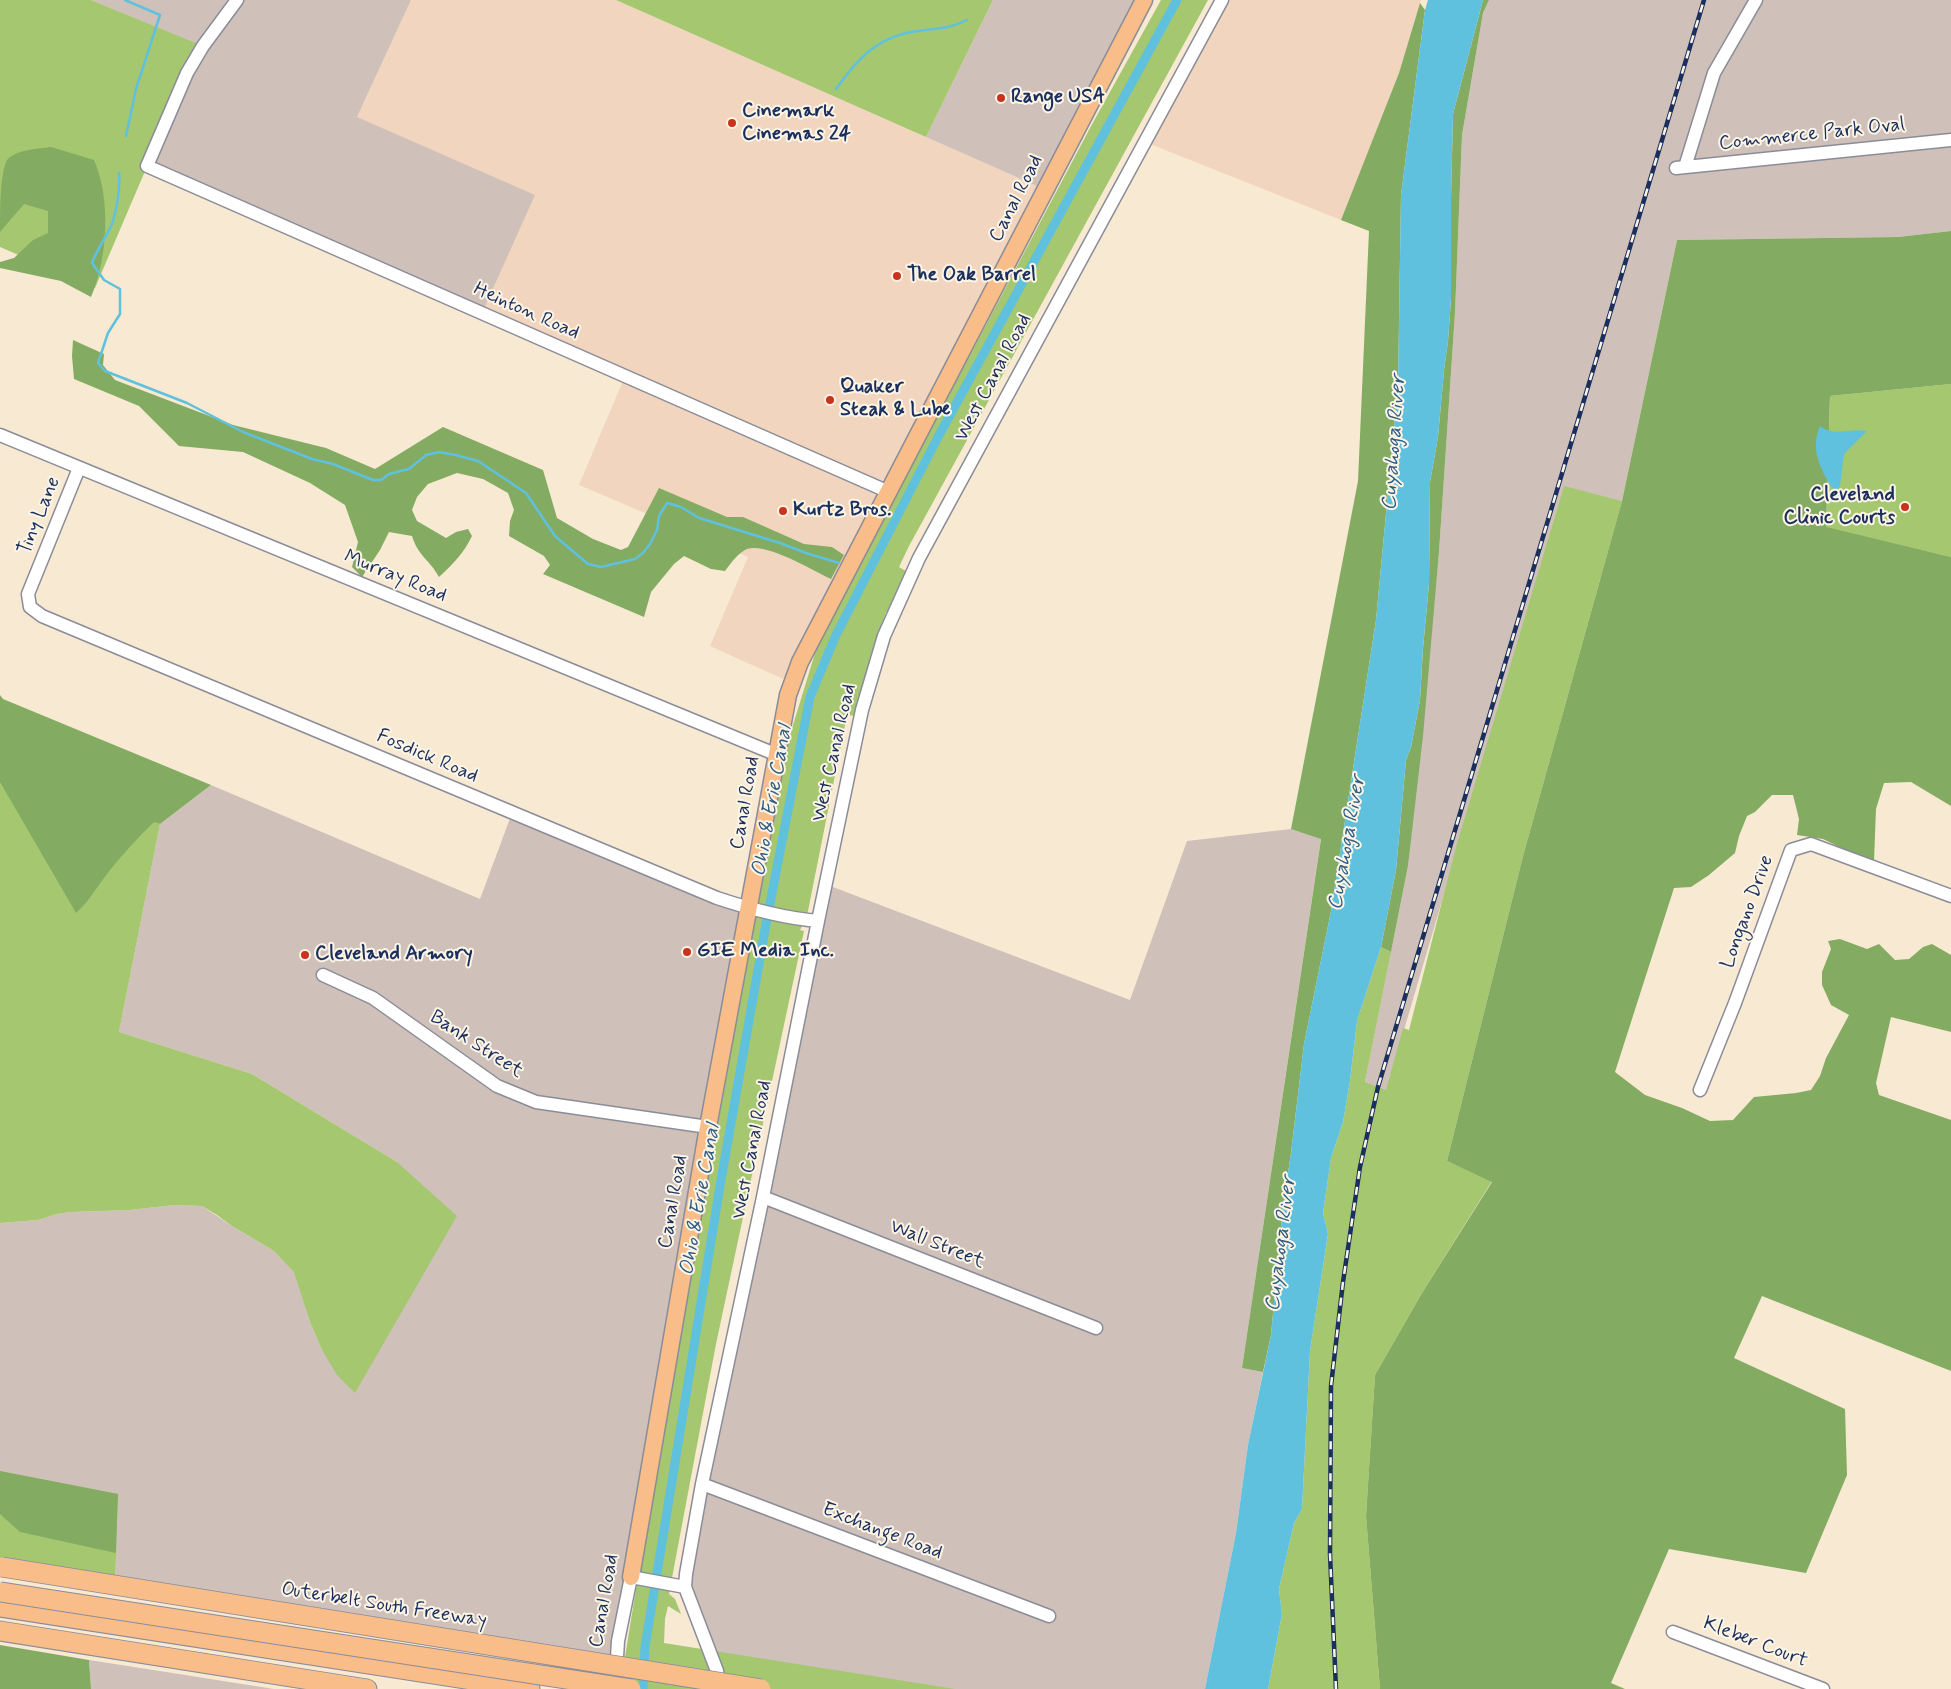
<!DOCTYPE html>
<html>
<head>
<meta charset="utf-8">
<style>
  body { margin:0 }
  canvas { display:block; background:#f8e9d3 }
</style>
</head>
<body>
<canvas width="1951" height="1689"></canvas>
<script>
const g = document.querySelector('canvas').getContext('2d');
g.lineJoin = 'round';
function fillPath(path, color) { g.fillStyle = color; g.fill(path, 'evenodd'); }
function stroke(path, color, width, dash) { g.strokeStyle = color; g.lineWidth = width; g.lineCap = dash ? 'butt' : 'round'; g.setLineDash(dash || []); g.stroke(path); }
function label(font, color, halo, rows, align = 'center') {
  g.font = font + ' Mynerve,sans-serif'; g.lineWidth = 4; g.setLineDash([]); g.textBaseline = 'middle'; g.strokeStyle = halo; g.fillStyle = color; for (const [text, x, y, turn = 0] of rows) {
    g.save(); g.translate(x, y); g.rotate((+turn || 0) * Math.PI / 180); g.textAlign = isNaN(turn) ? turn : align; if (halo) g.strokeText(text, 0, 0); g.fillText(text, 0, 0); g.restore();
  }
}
const built = new Path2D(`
  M411,0h205l430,190 -254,493 -82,-37 38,-89 -169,-72 46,-109 -143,-63 -125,-196z
  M1224,0h197l-22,73 -58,147 -196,-78z`);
const industrial = new Path2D(`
  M91,0h320l-54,117 178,78 -53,118 -335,-147 55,-120z
  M993,0h151l-98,190 -120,-53z
  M1489,0h462v231l-53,6 -221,3 -55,261 -58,-14 -178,604 -21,-9 43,-216 31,-314 16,-239 7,-178 21,-122z
  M211,785l269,114 32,-86 237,95 -134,758 -500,-81 3,-90 -118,-24v-248l38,-3 19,-6 14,-2 59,-2 44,-5 28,1 30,20 42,25 21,21 15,50 12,28 75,-188 -145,-88 -133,-42 41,-208z
  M1291,829l30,9 -79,530 21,4 -15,73 -12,88 -31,156h-430l-55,-10 -34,-105 139,-690 305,116 57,-159z
  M89,1660l77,12 108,17h-183z`);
const green = new Path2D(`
  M0,0h91l112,46 -16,27 -92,215 -95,-41z
  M616,0h377l-67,137z
  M1161,0h47l-299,546 -10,21 12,7 -19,39 -6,-1 -28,86 -3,18 -8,-1 -40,201 -7,14 4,1 -88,413 -47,250 6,5 6,15 -13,-8 -3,13 -1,24 291,46h-331v-26l33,-203 129,-712 37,-121 98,-179 169,-320z
  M1951,384v173l-125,-29 4,-132z
  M1564,486l58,15 -99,355 -76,305 45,20 -70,112 -47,82 -9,141 14,173h-112l14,-75 -3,-25 15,-66 8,-14 8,-158 18,-117 -5,-21 8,-55 12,-36 7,-41 7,-60 24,-74 10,5 -26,130 21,8 17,-62 6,2 47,-183z
  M0,758l160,66 -41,208 133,42 145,88 60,54 -102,177 -18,-18 -15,-25 -12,-28 -16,-50 -20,-21 -42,-25 -15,-11 -15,-9 -28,-1 -44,5 -59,2 -14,2 -19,6 -38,3z
  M0,1471l118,23 -3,91 -115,-18z`);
const forest = new Path2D(`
  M1483,0h6l-6,13 -21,122 -7,178 -16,239 -16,184 -15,130 -17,86 -10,-5 15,-77 10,-110 5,-13 9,-47 3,-52 6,-64 1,-102 8,-45 6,-67 4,-29 3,-43v-101l2,-83z
  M1420,3l5,7 -24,185 -3,191 -22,234 -45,291 -27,133 -13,109 -8,53 -12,129 -8,37 -21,-4 79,-529 -30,-10 67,-348 11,-250 -28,-11 58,-147z
  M51,147l43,13c17,39 14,98 -3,137l-30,-16 -61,-13v-6l14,-4 19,-18 15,-7v-22l-24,-7 -24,28c0,-19 0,-59 7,-72 10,-11 31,-11 44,-13z
  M1951,231v153l-121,12 -4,131 125,30v249l-40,-24 -27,1 -8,26 -2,52 -14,-4 -37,-18 -26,-4 2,-16 -6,-24h-21l-17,17 -8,4 -8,20 -4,17 -26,22 -18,12 -17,1 -59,184 30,23 37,13 28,13 23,-1 21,-23 42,-4 15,-3 9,-14 6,-18 23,-43 -18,-10 -9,-20v-13l9,-23 -3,-8 12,-2 27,10 12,-5 16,16 14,-1 14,-12 9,-3 19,11v77l-60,-15 -15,66 3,12 72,25v251l-189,-75 -28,62 111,51 2,66 -41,98 -137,-24 -58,134 14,6h-245l-14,-173 9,-141 47,-82 70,-111 -45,-21 76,-305 99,-355 55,-261 221,-3z
  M73,340l31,14 -1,11 12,15 118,45 93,23 49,21 68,-42 100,43 14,48 36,21 28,11 7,-3 31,-59 68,29h16l61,27 28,3 12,8 -13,24c-17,-8 -65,-37 -84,-30 -9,4 -16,14 -22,22l-14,-2 -27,-13 -10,8 -23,28 -7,25 -101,-43 7,-9 -6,-9 -35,-20 1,-15 4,-11 -6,-17 -25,-14 -26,-6 -29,11 -11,13 -5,13 5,11 29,17 10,-6 12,-3 4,7c-8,17 -19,28 -33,41 -9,-17 -21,-21 -27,-41l-23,-4 -9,18 -18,27 -10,-10 6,-25 -13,-37 -35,-22 -67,-31 -64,-6 -40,-40 -65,-27 -2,-23z
  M0,695l3,4 208,86 -51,39 -6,-2c-17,16 -32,33 -47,52 -11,14 -17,26 -31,39l-76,-131z
  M0,1471l118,23 -2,59 -96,-21 -20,-18z
  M0,1645l89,15 2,29h-91z`);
const water = new Path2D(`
  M1428,0h55l-30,114 -2,83v101l-3,43 -4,29 -6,67 -8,45 -1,102 -6,63 -3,53 -9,47 -5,13 -10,110 -15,77 -24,74 -7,60 -7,41 -12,36 -8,55 5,21 -18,117 -8,158 -8,14 -15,66 3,25 -14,75h-63l31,-156 12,-88 23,-110 12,-129 8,-53 13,-109 27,-133 45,-291 22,-234 3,-191 24,-185z
  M1820,426c13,11 31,2 47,5l-23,23 -4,32 -3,4 -6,-3c-11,-20 -21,-38 -11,-61z`);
const stream = new Path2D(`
  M125,0l35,15 -24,74 -10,47
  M836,89c22,-31 42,-53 82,-58 20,-3 31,-2 49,-11
  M119,173c1,15 -2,34 -6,48 -5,15 -16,27 -21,42l12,17 16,9v25l-12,19 -10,30 7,8 82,32 56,29 69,27 21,5 40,16h8l8,-6 20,-5 17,-14 13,-3 17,3 22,6 48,32 29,43 33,28 13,3 34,-8 8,-6 7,-9 7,-14 2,-14 8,-13 14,4 18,11 81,25 26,10 33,10`);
const canal = new Path2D(`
  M643,1689l2,-42 75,-461 46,-262 44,-227 26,-62 102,-198 239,-437`);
const minor = new Path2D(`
  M237,0l-34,46 -16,27 -40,93 742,326
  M1685,167l29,-94 42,-73
  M1676,168l275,-28
  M0,435l775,319
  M79,468l-51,126 2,13 12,9 675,282c33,11 66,20 101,23
  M323,975l50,23 124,88 39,16 172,25
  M1700,1090l35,-87 56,-153 20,-6 140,52
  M763,1197l333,131
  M702,1484l347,132
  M1673,1632l150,57
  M615,1689l3,-48 13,-64 54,10
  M720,1689l-3,-18 -32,-84 1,-13 16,-90 61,-287 55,-276 44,-211 22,-74 35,-78 303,-558`);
const major = new Path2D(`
  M631,1577l77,-450 80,-432 12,-33 344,-662`);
const highway = new Path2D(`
  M0,1607l530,82
  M0,1631l367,58`);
const rail = new Path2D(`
  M1336,1689l-6,-135 1,-168 12,-104 17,-115 18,-80 326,-1087`);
const highwayBridge = new Path2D(`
  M2,1567l759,122
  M0,1592l631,97`);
const markers = [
  [1001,98,5,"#c8321e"],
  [732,123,5,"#c8321e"],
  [897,276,5,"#c8321e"],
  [830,400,5,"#c8321e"],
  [1905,507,5,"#c8321e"],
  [783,511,5,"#c8321e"],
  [687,952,5,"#c8321e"],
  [305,955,5,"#c8321e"]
];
const poiNames = [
  ["Range USA",1011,98],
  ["Cinemark",742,112],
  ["Cinemas 24",742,135],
  ["The Oak Barrel",907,276],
  ["Quaker",840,388],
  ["Steak & Lube",840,411],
  ["Cleveland",1895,496,"right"],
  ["Clinic Courts",1895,519,"right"],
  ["Kurtz Bros.",793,511],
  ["GIE Media Inc.",697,952],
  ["Cleveland Armory",315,955]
];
const streetNames = [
  ["Commerce Park Oval",1812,135,-6],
  ["Canal Road",1017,199,-63],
  ["Heinton Road",526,312,24],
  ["West Canal Road",994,378,-62],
  ["Tiny Lane",40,516,-68],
  ["Murray Road",395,577,22],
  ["West Canal Road",835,753,-77],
  ["Fosdick Road",427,757,23],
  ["Canal Road",746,803,-80],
  ["Longano Drive",1748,912,-70],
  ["Bank Street",476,1045,33],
  ["West Canal Road",753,1150,-79],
  ["Canal Road",674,1202,-80],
  ["Wall Street",937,1245,22],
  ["Exchange Road",882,1532,21],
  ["Canal Road",605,1601,-80],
  ["Outerbelt South Freeway",384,1606,9],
  ["Kleber Court",1755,1643,21]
];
const waterNames = [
  ["Cuyahoga River",1395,443,-86],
  ["Ohio & Erie Canal",773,801,-80],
  ["Cuyahoga River",1348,843,-80],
  ["Ohio & Erie Canal",701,1200,-80],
  ["Cuyahoga River",1282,1244,-83]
];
fillPath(built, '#f2d5be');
fillPath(industrial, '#cfc1ba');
fillPath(green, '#a4c770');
fillPath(forest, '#83ac62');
fillPath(water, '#5fc1dd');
stroke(stream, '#5fc1dd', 2.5);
stroke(canal, '#5fc1dd', 9);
stroke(minor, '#8a8c98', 15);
stroke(major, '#8a8c98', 19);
stroke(highway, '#8a8c98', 21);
stroke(minor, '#fff', 12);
stroke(major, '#f8bd88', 16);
stroke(highway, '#f8bd88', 19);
stroke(rail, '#1b2f5e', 4.5);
stroke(rail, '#fcf5e5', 2.5, [8]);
stroke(highwayBridge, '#8a8c98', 21, []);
stroke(highwayBridge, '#f8bd88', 19);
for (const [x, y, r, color] of markers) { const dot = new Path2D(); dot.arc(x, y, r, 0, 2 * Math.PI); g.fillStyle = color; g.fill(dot); stroke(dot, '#fcf5e5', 2); }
label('bold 20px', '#1b2f5e', '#fcf5e5', poiNames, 'left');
label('20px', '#1b2f5e', '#fcf5e5', streetNames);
label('italic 21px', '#2f5b84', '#fcf5e5', waterNames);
</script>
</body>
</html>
